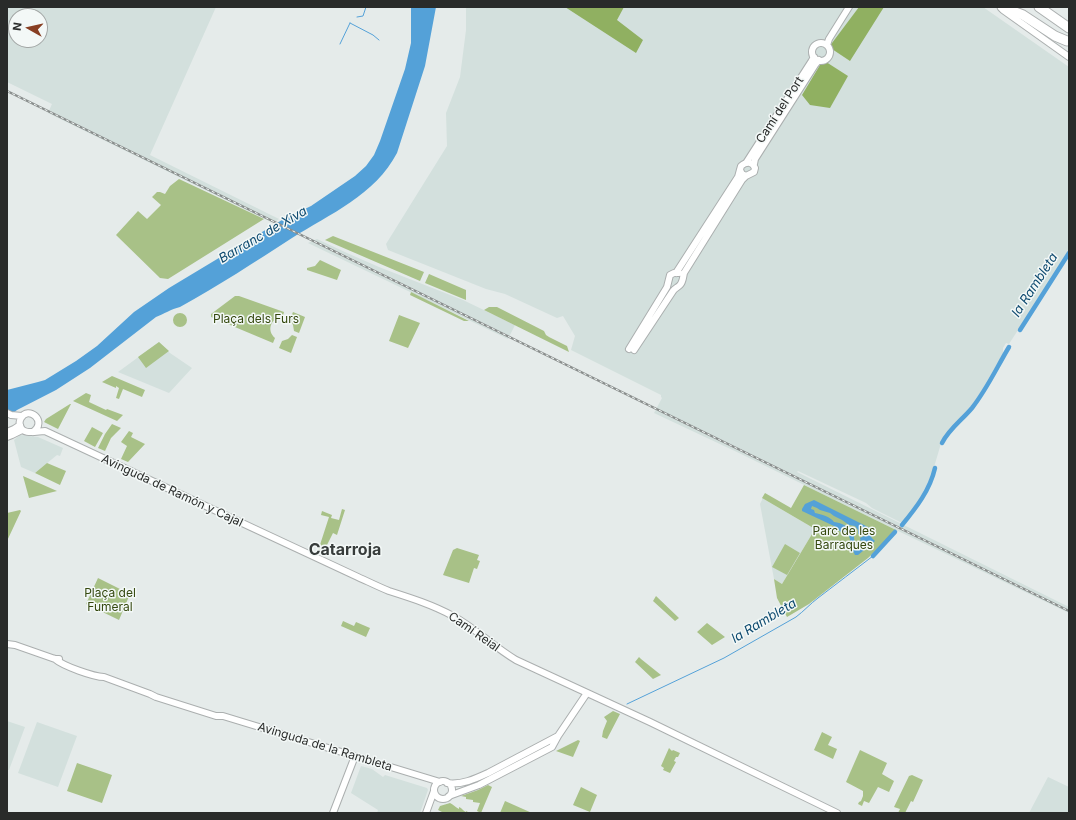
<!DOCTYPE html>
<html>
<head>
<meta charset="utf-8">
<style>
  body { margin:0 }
  #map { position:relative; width:1076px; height:820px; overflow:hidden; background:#e5ebea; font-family:Inter,sans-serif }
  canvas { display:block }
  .frame { position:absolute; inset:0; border:8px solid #292b2a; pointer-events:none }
  .north { position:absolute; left:8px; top:8px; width:40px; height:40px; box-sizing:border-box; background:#f3f8f7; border:1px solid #a2a6a5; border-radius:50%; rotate:278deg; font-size:11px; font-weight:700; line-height:16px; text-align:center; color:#292b2a }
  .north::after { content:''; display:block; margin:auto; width:14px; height:18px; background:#883f23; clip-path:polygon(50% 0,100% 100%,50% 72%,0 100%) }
</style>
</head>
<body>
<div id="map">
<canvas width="1076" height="820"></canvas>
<div class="frame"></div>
<div class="north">N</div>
</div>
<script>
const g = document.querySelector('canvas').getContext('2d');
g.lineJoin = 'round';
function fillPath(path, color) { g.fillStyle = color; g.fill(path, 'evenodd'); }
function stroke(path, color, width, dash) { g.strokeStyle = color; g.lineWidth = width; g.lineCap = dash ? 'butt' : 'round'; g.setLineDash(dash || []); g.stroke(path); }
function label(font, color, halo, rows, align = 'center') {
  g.font = font + ' Inter,sans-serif'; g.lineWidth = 3; g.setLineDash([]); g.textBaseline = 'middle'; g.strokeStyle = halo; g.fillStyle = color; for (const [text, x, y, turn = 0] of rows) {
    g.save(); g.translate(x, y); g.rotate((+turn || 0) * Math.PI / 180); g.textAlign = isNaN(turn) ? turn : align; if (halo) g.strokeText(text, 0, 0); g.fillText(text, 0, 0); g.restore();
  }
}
const built = new Path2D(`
  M7,7h209l-66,148 129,64 -6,4 -225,-110 4,-9 -45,-22zM16,16h24v24h-24z
  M466,7h517l86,60v184l-60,93 -3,-1 -3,5v6l-27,46 -34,40 -10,34 -14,28 -6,8 -2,4 -8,9 -30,-15 -6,-5 -68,-32 -1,1 272,135v6l-173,-83 -157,-77 -85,-40 8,-15 -1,-1v-2l-90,-45 4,-14 -12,-20 -6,2 -52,-24 -19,-5 -98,-39 -2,-6 61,-98 -1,-33 14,-36 6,-47z
  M317,239l30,14 32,14 84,33 52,25 -7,14 -200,-96z
  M159,342l11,11 22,15 -23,25 -51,-21z
  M20,435l18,2 25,11 -3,8 -3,-1 -22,18 -14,-6 -7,-27z
  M762,498l53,31 -33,55 -8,-5 -14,-75 2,-4z
  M7,721l18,6 -16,43h-2z
  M37,722l40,14 -19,51 -40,-14z
  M361,766l11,3 11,8 2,-2 42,13 1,2 -8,23h-43l1,-3 -27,-17z
  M1048,777l21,10v26h-40z`);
const green = new Path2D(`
  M179,179l85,40 -96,60 -8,-1 -44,-43 22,-24 9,8 14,-14 -9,-8 5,-5h3l5,2 5,-8z
  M333,236l91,36 -4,9 -95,-41z
  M320,260l21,10 -4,10 -30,-10v-2l8,-2z
  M429,274l37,16v10l-41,-17z
  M411,292l58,29h-5l-54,-26z
  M235,296h4l45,16 -1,4c-12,2 -17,14 -8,22l-2,5 -62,-26v-3z
  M489,307h8l47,24 2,4 3,2 18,9 2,6 -85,-42z
  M293,312l12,5 -6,16 -5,-2 -1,-6 -3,-6z
  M173 320a7 7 0 1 1 14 0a7 7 0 1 1-14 0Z
  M399,315l21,8 -12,25 -19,-7z
  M292,335l5,2 -6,16 -12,-5 3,-7 6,-2z
  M159,342l10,9 -23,17 -8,-11z
  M112,376l33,14 -3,7 -19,-8 -4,10 -3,-1 3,-10 -3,-2v2l-14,-6z
  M86,393l5,2 -2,7 17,8 1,-1 16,6 -6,6 -44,-20z
  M70,404h1l-13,25 -14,-7 2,-3z
  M112,424l9,4 -10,10 -6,13 -7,-3 7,-14z
  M92,427l11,6 -8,14 -11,-6z
  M129,431l4,2 -2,4 14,7 -17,18 -7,-3 6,-13 -6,-4z
  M47,463l19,8 -6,14 -25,-12z
  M23,476l34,15 -28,7z
  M804,485l92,45 -16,17 -12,11 -59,46 -22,13 -10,-19 -3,-19 8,5 33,-55 -53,-31 3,-5 26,15z
  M342,509l3,1 -8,25 -4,-2 -10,20 -5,-2 11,-34 -8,-2 1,-4 10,4 -1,3 8,2z
  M20,510l1,1 -14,30v-28z
  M785,544l15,9 -13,22 -15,-8z
  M457,548l22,7 -2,5 3,1 -3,8 -3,-1 -5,15 -26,-8 10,-25z
  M98,578l32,16 -11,26 -33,-16z
  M656,596l23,22 -4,3 -22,-20z
  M343,621l11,5 2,-4 14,6 -4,9 -25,-11z
  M707,623l18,14 -13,8 -15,-13z
  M639,657l2,2 20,16 -8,4 -18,-17z
  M613,711l7,3 -13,25 -5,-2 1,-6 4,-10 -3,-4z
  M822,732l10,5 -4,8 9,4 -4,10 -19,-9z
  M578,740l2,1 -7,16 -17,-6z
  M669,748l3,3 1,-1 7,3 -2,4h-2l-2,4 2,1 -6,11 -7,-3 1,-2 -3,-2z
  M860,750l27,13 -5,11 12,7 -5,11 -11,-5 -9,16 -5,-2 -2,5 -4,-2 1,-2 2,-1 2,-5v-5l-17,-9z
  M77,763l35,12 -10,28 -35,-12z
  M912,775l11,5 -10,22 -2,-1 -6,12h-7l2,-4 -6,-2 15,-31z
  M488,785l4,2 -11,26 -4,-2 3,-8 -7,-1v-2l-7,-1v-2l-5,-1 17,-6z
  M581,787l16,8 -7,17 -17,-7z
  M505,801l27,12h-32z
  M450,803c4,2 5,4 9,6v-2c3,1 4,4 7,5v-1l4,2h-26l-6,-3 2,-4z`);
const forest = new Path2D(`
  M565,7h59l-7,13 26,20 -7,13z
  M859,7h25l-34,54 -21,-14z
  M823,60l25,16 -18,32 -20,-3 -8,-10z`);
const water = new Path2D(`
  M411,7h25l-11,59 -28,87c-22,42 -67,61 -105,85 -37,24 -74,48 -112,69 -9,2 -16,7 -24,10l-66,51 -34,22 -39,20 -10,8v-28l31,-8 7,-2 31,-19 21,-15 37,-34 35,-24 113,-68 29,-14 44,-30 11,-10 8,-11 6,-14 25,-72 6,-26z
  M814,500l58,29c-3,5 -2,8 3,12l-17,14h-3l-2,-4 -5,-2 4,-2 -4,-15h-7l-7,-6 -32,-15v-2l3,-5zM812,506l5,2 3,2 10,3 4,3 8,4 7,5 6,1 3,4v4h2l2,-2 2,2v2l-4,2 1,4 -4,2c-3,-2 -3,-5 -3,-9 -3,-8 -12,-12 -20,-13 -3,-5 -13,-8 -19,-9l-1,-3 -3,-1z`);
const stream = new Path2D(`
  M357,17l6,-1 3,-9
  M350,23l23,12 6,5
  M340,44l10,-21
  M627,704l97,-46 72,-41c8,-6 14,-13 22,-19 18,-14 37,-28 55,-42`);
const canal = new Path2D(`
  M1020,330l49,-77
  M942,443c7,-14 20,-23 30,-35 15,-19 25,-41 37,-61
  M902,525c14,-17 28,-35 33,-57
  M873,556l22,-24`);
const tertiary = new Path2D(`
  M1003,10l66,47
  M812 52a9 9 0 1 1 18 0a9 9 0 1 1-18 0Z
  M827,45l2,-6 20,-32
  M746,163l65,-101 3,-5
  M754,164l1,-5 60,-94 4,-5
  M676,273l62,-96 3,-11c5,-4 11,-5 14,2l-1,4 -8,4 -4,-2 -2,-4
  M629,349l38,-62 3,-12 4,-2h5
  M634,350l39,-59c2,-3 4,-3 7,-6 3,-3 3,-8 4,-12l58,-93 4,-4
  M7,413l4,2 11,1
  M7,432l7,-3 6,-4
  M33,432c15,-11 -5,-27 -12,-14 -1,2 -2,5 -1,7 2,11 17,6 25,6l313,146c11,5 21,10 31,14 22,7 44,14 64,25 22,12 41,31 63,44l134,62 187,91
  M7,437l5,-2 10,-5
  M7,644l8,1 40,14h4
  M55,659c8,7 39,18 49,18l46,17 6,3 60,19h7l217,66
  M434 790a9 9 0 1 1 18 0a9 9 0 1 1-18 0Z
  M447,783c15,2 28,-4 41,-10l70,-37 29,-43
  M449,796l30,-11 73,-38 6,-11
  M333,813l22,-57
  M426,813l8,-22`);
const motorway = new Path2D(`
  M1002,7l21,8 32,21 12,5
  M1039,7l30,21`);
const rail = new Path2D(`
  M7,91l1062,520`);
const streetNames = [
  ["Camí del Port",780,110,-57],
  ["Avinguda de Ramón y Cajal",172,491,25],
  ["Camí Reial",474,632,35],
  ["Avinguda de la Rambleta",325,747,17]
];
const parkNames = [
  ["Plaça dels Furs",256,319],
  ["Parc de les",844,531],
  ["Barraques",844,545],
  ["Plaça del",110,593],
  ["Fumeral",110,607]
];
const waterNames = [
  ["Barranc de Xiva",263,235,-30],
  ["la Rambleta",1035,285,-57],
  ["la Rambleta",764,621,-31]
];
const districtNames = [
  ["Catarroja",345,550]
];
fillPath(built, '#d3e0dd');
fillPath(green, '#a8c187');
fillPath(forest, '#90b061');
fillPath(water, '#54a1d8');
stroke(stream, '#54a1d8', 1);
stroke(canal, '#54a1d8', 4.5);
stroke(tertiary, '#abafaf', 8);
stroke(motorway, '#abafaf', 11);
stroke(tertiary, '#fff', 6);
stroke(motorway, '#fff', 9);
stroke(rail, '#8a8e8d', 2.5);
stroke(rail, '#f3f8f7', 1, [3]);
label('12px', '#292b2a', '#f3f8f7', streetNames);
label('12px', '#34480e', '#f3f8f7', parkNames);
label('italic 13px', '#0e4a6f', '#f3f8f7', waterNames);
label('bold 16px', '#373c3b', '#f3f8f7', districtNames);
</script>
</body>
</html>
